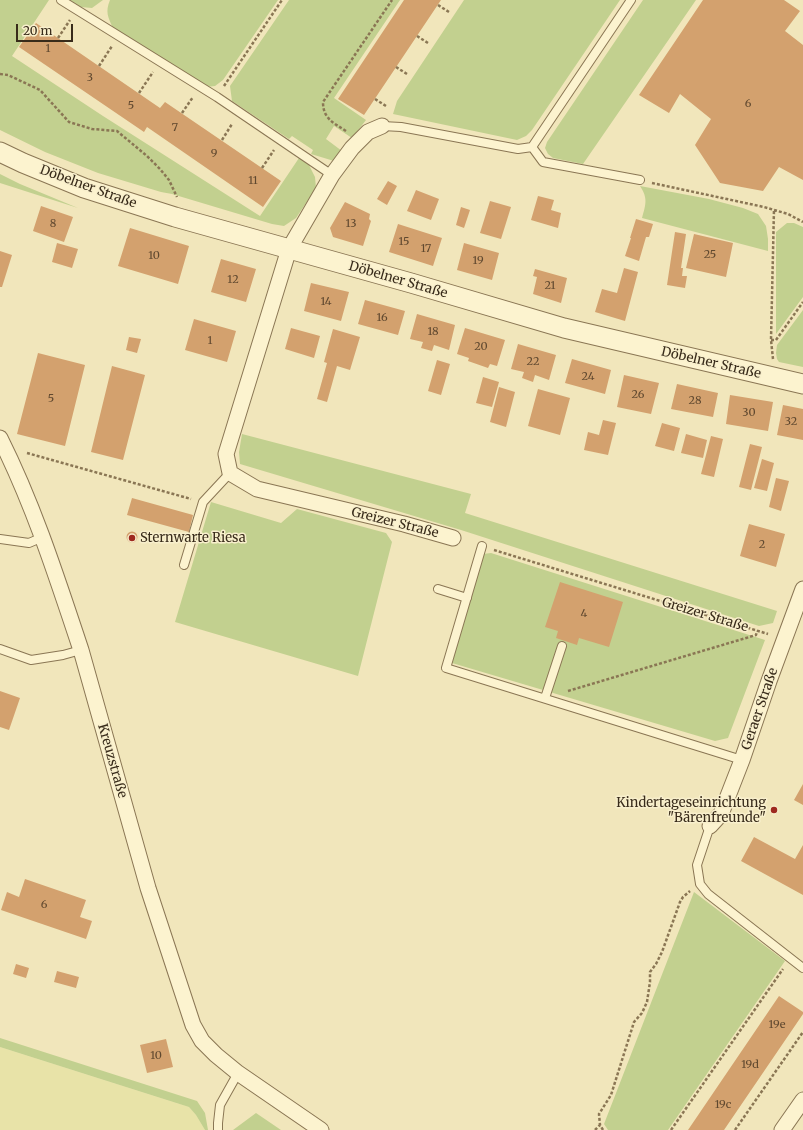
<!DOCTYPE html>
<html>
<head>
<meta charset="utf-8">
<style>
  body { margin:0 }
  #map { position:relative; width:803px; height:1130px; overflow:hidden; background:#f1e6bb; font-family:Merriweather,serif }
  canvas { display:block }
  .scale { position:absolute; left:16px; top:24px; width:57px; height:18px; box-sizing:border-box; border:2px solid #382b1a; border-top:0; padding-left:5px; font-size:12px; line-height:14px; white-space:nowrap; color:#382b1a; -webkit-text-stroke:3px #f8efcc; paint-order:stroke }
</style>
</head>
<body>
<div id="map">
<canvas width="803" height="1130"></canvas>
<div class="scale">20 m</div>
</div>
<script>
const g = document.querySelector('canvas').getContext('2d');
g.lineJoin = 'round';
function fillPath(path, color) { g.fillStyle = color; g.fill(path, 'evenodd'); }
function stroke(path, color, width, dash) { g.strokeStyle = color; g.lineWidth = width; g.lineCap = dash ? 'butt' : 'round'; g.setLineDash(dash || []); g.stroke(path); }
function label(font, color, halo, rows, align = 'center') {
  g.font = font + ' Merriweather,serif'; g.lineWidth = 3; g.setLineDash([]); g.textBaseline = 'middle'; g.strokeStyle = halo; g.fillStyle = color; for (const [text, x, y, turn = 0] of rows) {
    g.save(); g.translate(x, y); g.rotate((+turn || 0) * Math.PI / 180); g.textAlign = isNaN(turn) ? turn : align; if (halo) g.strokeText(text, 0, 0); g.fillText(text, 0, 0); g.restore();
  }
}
const farmland = new Path2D(`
  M0,1047l189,60 7,8 9,15h-205z`);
const green = new Path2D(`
  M0,0h49l-37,56 91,60 157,100 39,-58 10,7 6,12 1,11 -20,30 -12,8 -12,-2 -100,-30 -11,-2 -63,-19 -53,-21 -45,-22z
  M70,0h33l-11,8 -11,-1z
  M110,0h168l-55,80 -8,6 -9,1 -93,-59c-5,-11 -8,-16 -3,-28z
  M289,0h111l-66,98 32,22 -14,18 -18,-12 -8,13 16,12 -8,10 -23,-7 2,-4 -21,-14 -3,3 -57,-38 -2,-15z
  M464,0h156l-88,130 -6,6 -9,4 -124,-26 4,-13z
  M643,0h53l-113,164 -30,-6 -5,-4 -3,-6 2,-6z
  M0,174l20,10 58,24 -78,-25z
  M640,186l69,13 34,9 15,6 8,12 2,13v12l-126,-33c4,-14 6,-20 -2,-32z
  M787,223h7l9,4v70l-27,37v-102z
  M803,310v57l-24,-5 -2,-3 -1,-6 1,-8z
  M242,434l229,60 -6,19 312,98 -4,12 -14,3 -298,-96 -221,-66 -1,-12z
  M211,502l70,21 16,-14 89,24 6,9 -34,134 -183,-54z
  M491,553l274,87 -37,98 -13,3 -263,-78 31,-109z
  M694,892l91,69 -117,169h-60l-4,-6z
  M0,1038l197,63 8,12 3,17h-3l-9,-15 -7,-8 -189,-60z
  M256,1113l25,17h-48z`);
const building = new Path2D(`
  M404,0h37l-77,115 -26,-16z
  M703,0h81l16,11 -15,20 18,14v135l-24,-13 -16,24 -43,-8 -25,-38 16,-26 -31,-25 -11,19 -30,-18z
  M36,23l124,85 5,-6 116,79 -18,26 -116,-80 -3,5 -125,-85z
  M388,181l9,5 -10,19 -10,-6z
  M416,190l23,9 -8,21 -24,-9z
  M538,196l16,4 -3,10 10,3 -3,15 -27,-8z
  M490,201l21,6 -10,32 -21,-6z
  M345,202l25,12 -1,5 2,2 -8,25 -30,-9 -3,-9z
  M41,206l32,11 -9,25 -31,-11z
  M461,207l9,3 -6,18 -8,-3z
  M636,219l17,5 -4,13h-3l-7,24 -14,-5 6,-18h-1z
  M398,224l44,14 -9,28 -44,-14z
  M130,228l59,18 -11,38 -60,-18z
  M675,232l11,2 -5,34h2l-1,8h5l-2,12 -18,-3z
  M694,234l39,9 -7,34 -40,-9z
  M57,243l21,6 -6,19 -20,-6z
  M464,243l35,10 -7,27 -35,-10z
  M0,251l12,4 -10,32h-2z
  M221,259l35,10 -10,33 -35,-10z
  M624,268l14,4 -13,49 -30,-9 7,-23 15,4z
  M535,269l32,9 -6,25 -28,-9 4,-17 -4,-1z
  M311,283l38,9 -8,29 -37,-10z
  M365,300l40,11 -7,24 -40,-11z
  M417,314l38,11 -6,25 -15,-5 -2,6 -11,-3 2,-6 -13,-3z
  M194,319l42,12 -9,31 -42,-12z
  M291,328l29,8 -6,22 -29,-9z
  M465,328l40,12 -8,26 -7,-2 -2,4 -20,-7 1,-3 -12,-4z
  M333,329l27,8 -10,33 -13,-4 -10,36 -10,-3 10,-36 -3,-1z
  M129,337l12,2 -4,14 -11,-3z
  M518,344l38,11 -7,25 -14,-5 -2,7 -11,-4 2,-6 -13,-3z
  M38,353l47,12 -20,81 -48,-12z
  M572,359l39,11 -6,24 -40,-11z
  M437,360l13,4 -9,31 -13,-4z
  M112,366l33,9 -22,85 -32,-8z
  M624,375l35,8 -8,31 -34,-7z
  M483,377l16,5 -7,25 -16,-4z
  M677,384l41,9 -5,24 -42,-8z
  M499,387l16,5 -9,35 -16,-5z
  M538,389l32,9 -10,37 -32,-9z
  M730,395l43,7 -5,29 -42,-7z
  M783,405l20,4v31l-26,-5z
  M603,420l13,3 -8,32 -24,-5 4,-18 11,3z
  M662,423l18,5 -6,23 -19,-5z
  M686,434l21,6 -4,18 -22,-5z
  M711,436l12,3 -9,38 -13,-3z
  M750,444l12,3 -11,43 -12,-3z
  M762,459l12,4 -7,28 -13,-3z
  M776,478l13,3 -8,30 -12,-4z
  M132,498l61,17 -4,17 -62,-17z
  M749,524l36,10 -9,33 -36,-11z
  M126.5 537a5.5 5.5 0 1 1 11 0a5.5 5.5 0 1 1-11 0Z
  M560,582l63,20 -14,45 -30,-9 -2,7 -21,-7 2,-7 -13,-4z
  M0,691l20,7 -11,32 -9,-3z
  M803,784v21l-9,-5z
  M754,837l41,22 8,-14v50l-62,-34z
  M25,879l61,21 -6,17 12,4 -6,18 -85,-29 6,-18 12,5z
  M16,964l13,4 -3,10 -13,-4z
  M57,971l22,6 -3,11 -22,-6z
  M779,996l24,16v2l-79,116h-36z
  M166,1039l7,28 -26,6 -7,-28z`);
const path = new Path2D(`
  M438,5l11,7
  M417,36l11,7
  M58,38l12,-18
  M99,66l13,-20
  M396,67l11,7
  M0,74l8,1 32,15 29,32 23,7 25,2 30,25 13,13 9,11 8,17
  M224,86l58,-86
  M139,93l14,-21
  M375,99l11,7
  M182,113l11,-16
  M346,131c-12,-8 -23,-12 -23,-29l69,-102
  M222,140l10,-16
  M262,168l12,-18
  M652,183l112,24 24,7 15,8
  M771,340h5l27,-38
  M773,359l-2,-19 3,-131
  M27,453l164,46
  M494,550l274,84
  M568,691l188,-56 1,-4
  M595,1130l5,-5
  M603,1130l-3,-5 -1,-11 12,-19 23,-73 8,-9 5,-11 3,-20v-10l6,-8 6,-12 18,-50 3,-5 7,-6
  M671,1130l112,-161
  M735,1130l68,-98`);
const service = new Path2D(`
  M61,0l156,97 115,78
  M382,126l19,1 117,22 14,-2 99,-147
  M532,147l11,15 97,18
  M0,539l29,4 14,-6
  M482,546l-36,122 296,92
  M184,565l19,-63 27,-29
  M438,589l29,9
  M0,649l31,11 32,-5 18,-5
  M545,698l17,-52
  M710,826l-13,39 3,19 8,10 95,74
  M218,1130v-7l2,-18 18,-32`);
const minor = new Path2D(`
  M382,126l-14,6 -16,16 -20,27 -43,74 -63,205 4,19 27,16 147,35 49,14
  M0,438c34,68 57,140 81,212l67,238 45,137 9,16 14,14 22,18 83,57
  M710,826l11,-12 21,-54 27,-79 34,-92
  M782,1130l21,-30`);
const tertiary = new Path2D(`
  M0,152l23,11 61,25 91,29 236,66 153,45 239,56`);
const markers = [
  [132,538,4,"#9e291f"],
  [774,810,4,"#9e291f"]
];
const numberNames = [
  ["1",48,49],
  ["3",90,78],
  ["6",748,104],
  ["5",131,106],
  ["7",175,128],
  ["9",214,154],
  ["11",253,181],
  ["8",53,224],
  ["13",351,224],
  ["15",404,242],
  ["17",426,249],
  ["25",710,255],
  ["10",154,256],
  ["19",478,261],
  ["12",233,280],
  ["21",550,286],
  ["14",326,302],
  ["16",382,318],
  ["18",433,332],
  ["1",210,341],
  ["20",481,347],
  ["22",533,362],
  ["24",588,377],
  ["26",638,395],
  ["5",51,399],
  ["28",695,401],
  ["30",749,413],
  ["32",791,422],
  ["2",762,545],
  ["4",584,614],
  ["6",44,905],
  ["19e",777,1025],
  ["10",156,1056],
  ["19d",750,1065],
  ["19c",723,1105]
];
const streetNames = [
  ["Döbelner Straße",88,187,20],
  ["Döbelner Straße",398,280,16],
  ["Döbelner Straße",711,363,13],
  ["Greizer Straße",395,523,14],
  ["Greizer Straße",705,615,17],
  ["Geraer Straße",760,709,-71],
  ["Kreuzstraße",112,761,74]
];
const poiNames = [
  ["Sternwarte Riesa",140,538],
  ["Kindertageseinrichtung",766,803,"right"],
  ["\"Bärenfreunde\"",766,818,"right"]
];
fillPath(farmland, '#e8e3a8');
fillPath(green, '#c2d08f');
fillPath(building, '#d3a16e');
stroke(service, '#8a7654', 10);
stroke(minor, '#8a7654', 17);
stroke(tertiary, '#8a7654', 21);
stroke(path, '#8a7654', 2.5, [3, 2]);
stroke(service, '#fcf3cf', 8);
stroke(minor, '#fcf3cf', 15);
stroke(tertiary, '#fcf3cf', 19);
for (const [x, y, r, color] of markers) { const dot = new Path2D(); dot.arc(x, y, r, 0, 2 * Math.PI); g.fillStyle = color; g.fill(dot); stroke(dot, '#f8efcc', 1.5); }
label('11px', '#5f482f', null, numberNames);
label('13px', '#382b1a', '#f8efcc', streetNames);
label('13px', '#382b1a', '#f8efcc', poiNames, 'left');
</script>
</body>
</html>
